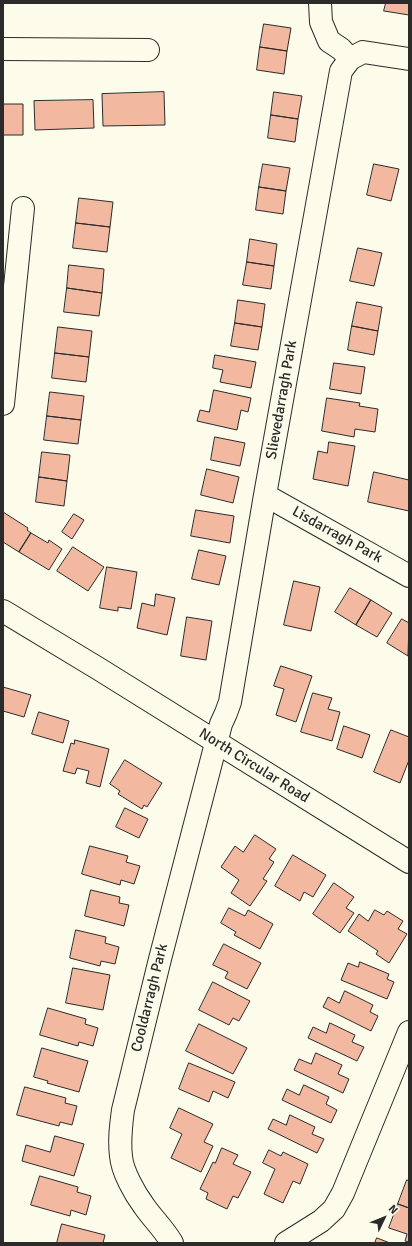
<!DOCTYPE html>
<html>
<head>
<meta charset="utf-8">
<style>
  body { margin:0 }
  #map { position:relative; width:412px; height:1246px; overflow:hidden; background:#fdfbea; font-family:Signika,sans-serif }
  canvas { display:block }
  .frame { position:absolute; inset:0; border:4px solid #2b2b2b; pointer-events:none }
  .north { position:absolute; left:364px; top:1198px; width:40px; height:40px; -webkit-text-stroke:3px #fdfbea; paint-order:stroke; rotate:47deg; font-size:11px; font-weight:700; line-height:16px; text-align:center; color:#2b2b2b }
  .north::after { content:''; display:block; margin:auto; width:14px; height:18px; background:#2b2b2b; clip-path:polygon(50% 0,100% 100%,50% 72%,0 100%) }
</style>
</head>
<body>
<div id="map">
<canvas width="412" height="1246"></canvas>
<div class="frame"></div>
<div class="north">N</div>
</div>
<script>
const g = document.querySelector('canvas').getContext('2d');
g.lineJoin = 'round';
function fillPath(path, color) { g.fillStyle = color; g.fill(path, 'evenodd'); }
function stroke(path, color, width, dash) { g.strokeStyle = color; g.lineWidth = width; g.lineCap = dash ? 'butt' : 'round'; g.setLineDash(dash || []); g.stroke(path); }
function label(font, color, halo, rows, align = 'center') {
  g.font = font + ' Signika,sans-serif'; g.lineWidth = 3; g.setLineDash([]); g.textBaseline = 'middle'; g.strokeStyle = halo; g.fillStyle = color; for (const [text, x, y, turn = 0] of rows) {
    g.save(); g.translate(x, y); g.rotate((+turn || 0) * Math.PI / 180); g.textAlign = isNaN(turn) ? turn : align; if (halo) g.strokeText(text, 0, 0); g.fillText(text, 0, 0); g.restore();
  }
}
const building = new Path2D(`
  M386,3h23v12l-25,-4z
  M264,24l27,4 -4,23 -27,-4z
  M260,47l27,4 -3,23 -27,-4z
  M164,92l1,33 -62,1 -1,-32z
  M274,92l28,4 -4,23 -27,-4z
  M93,100l1,28 -59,2 -1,-29z
  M3,104h20v31h-20z
  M271,115l27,4 -3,23 -27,-4z
  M263,164l27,4 -4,23 -27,-4z
  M374,164l25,5 -8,32 -24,-6z
  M259,187l27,4 -3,23 -27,-4z
  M79,198l34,4 -3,25 -34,-4z
  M76,223l34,4 -3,25 -34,-4z
  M250,239l27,5 -3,22 -27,-4z
  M358,248l24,5 -8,33 -24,-5z
  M247,262l27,4 -3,23 -28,-4z
  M69,265l35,4 -2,24 -35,-5z
  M67,288l35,5 -3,23 -35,-4z
  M238,300l27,4 -3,23 -27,-4z
  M357,302l25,5 -4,24 -26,-5z
  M235,323l27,4 -4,23 -27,-4z
  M352,326l26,5 -4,24 -26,-5z
  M58,327l34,4 -3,26 -34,-4z
  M55,353l34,4 -3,25 -34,-4z
  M215,355l41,7 -5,26 -31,-6 3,-12 -10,-2z
  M334,363l31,4 -4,27 -31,-5z
  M214,390l37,8 -3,14 -7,-2 -4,20 -40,-9 3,-11 9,2z
  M50,392l34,4 -3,24 -34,-4z
  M327,398l33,5 -1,3 19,3 -3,23 -20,-3 -1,8 -32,-6z
  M47,416l34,4 -3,24 -34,-4z
  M215,437l30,6 -5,23 -29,-6z
  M329,442l26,4 -7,40 -35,-7 5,-28 9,2z
  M42,452l28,3 -3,26 -28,-4z
  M207,469l32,8 -6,26 -32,-8z
  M374,472l35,8v31l-41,-9z
  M39,477l28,4 -3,25 -28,-4z
  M196,510l38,6 -4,27 -39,-7z
  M3,512l25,16 -1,2 4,3 -12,19 -16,-10z
  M74,514l10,6 -12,19 -10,-7z
  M31,533l17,10 1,-3 13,9 -13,21 -30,-18z
  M73,547l31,20 -16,24 -31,-20z
  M199,550l27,6 -7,29 -27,-6z
  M107,567l30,5 -6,37 -13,-2v4l-18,-3z
  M294,581l26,6 -9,44 -27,-6z
  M350,588l21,12 -15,25 -21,-13z
  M156,594l19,4 -8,37 -30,-7 5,-25 12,3z
  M371,600l21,13 -15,24 -21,-12z
  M187,617l25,4 -6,39 -25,-4z
  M402,619l7,4 -1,33 -21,-13z
  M281,666l31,10 -16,46 -20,-7 8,-26 -10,-3z
  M3,687l28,8 -7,22 -21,-6z
  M313,693l19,5 -4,11 12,3 -8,29 -31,-9z
  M39,712l30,9 -6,22 -31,-9z
  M344,726l26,9 -8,23 -25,-9z
  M391,730l18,7v23l-9,23 -26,-11z
  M75,740l34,9 -9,38 -14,-4 3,-12 -12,-3 -2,6 -12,-3 8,-28 3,1z
  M125,760l37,23 -15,24 -3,-2 -2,4 -24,-15 2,-3 -10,-7z
  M125,808l23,11 -9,19 -23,-11z
  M255,835l21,14 -7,10 5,3 -11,17 4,2 -17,25 -19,-13 8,-13 -18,-13 14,-21 8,6z
  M90,846l38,10 -2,6 14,4 -6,18 -13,-4 -1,5 -38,-11z
  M293,855l33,20 -13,22 -9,-5 -4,9 -25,-15z
  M334,883l20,14 -8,11 8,5 -14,20 -27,-19z
  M91,890l29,7 -1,6 10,2 -5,21 -39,-10z
  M229,908l16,8 3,-6 25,14 -13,25 -26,-14 2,-3 -15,-9z
  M375,910l9,5 3,-4 16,10 -5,8 9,5 -18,29 -13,-9 2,-3 -30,-20 11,-17 9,7z
  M76,930l30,7 -1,6 14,4 -4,17 -14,-3 -1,5 -30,-8z
  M224,944l37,19 -14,26 -22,-11 3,-6 -15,-7z
  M360,962l29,12 -2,5 7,3 -7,17 -46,-19 7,-17 10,4z
  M73,968l37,7 -7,35 -37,-7z
  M213,982l37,19 -11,20 -6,-3 -4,7 -30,-15z
  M345,991l28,14 -3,7 8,4 -7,15 -48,-24 5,-10 11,6z
  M48,1008l38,11 -1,5 13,4 -5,18 -14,-4 -1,4 -38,-11z
  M330,1023l25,12 -3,7 12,5 -7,14 -49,-23 5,-11 13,6z
  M199,1024l48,24 -14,26 -47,-23z
  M42,1048l46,13 -9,31 -32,-9 1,-2 -14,-4z
  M316,1053l26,12 -4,9 11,5 -6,14 -49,-23 5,-11 12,5z
  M189,1063l46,19 -7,16 -15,-7 -4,11 -30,-13z
  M304,1085l25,12 -3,7 11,6 -6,13 -49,-23 5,-11 12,6z
  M25,1087l41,11 -1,5 12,3 -5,19 -12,-3 -1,4 -42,-11z
  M179,1108l34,16 -9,18 9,4 -12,26 -30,-14 11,-24 -12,-6z
  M290,1115l25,12 -3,7 12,5 -7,14 -49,-24 5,-10 13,6z
  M55,1136l29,8 -10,32 -52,-15 4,-16 24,7z
  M222,1148l16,7 -5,9 18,8 -13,26 -5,-2 -6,13 -21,-10 2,-6 -8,-4 13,-27 2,1z
  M269,1150l12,6 2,-4 25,12 -8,20 -7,-3 -10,22 -19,-9 11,-25 -12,-6z
  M40,1176l38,11 -1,5 14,4 -5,19 -15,-5 -1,6 -39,-11z
  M407,1180l2,1v27l-11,-4z
  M398,1204l11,4v34l-4,-1 2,-7 -18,-6z
  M62,1224l43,11 -2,8h-46z
  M377,1238l13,5h-15z`);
const minor = new Path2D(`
  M320,3l1,19 8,19 12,8 9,10
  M3,49l145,1
  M3,404l20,-196
  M265,495l144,81
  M172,1243c-8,-14 -19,-24 -28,-37 -9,-12 -22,-35 -23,-50 -2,-16 0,-31 2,-46l37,-151 61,-235 5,-11 4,-11 35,-207 76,-424 9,-12 13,-7 46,7
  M286,1243l35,-22 13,-12 9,-16 66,-161`);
const highway = new Path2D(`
  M3,611l96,58 310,193`);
const streetNames = [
  ["Slievedarragh Park",282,400,-80],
  ["Lisdarragh Park",337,535,29],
  ["North Circular Road",254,766,32],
  ["Cooldarragh Park",150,998,-76]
];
fillPath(building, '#f2b8a0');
stroke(building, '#2b2b2b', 1);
stroke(minor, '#2b2b2b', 24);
stroke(highway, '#2b2b2b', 24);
stroke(minor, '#fdfbea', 22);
stroke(highway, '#fdfbea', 22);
label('15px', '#2b2b2b', '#fdfbea', streetNames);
</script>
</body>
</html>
